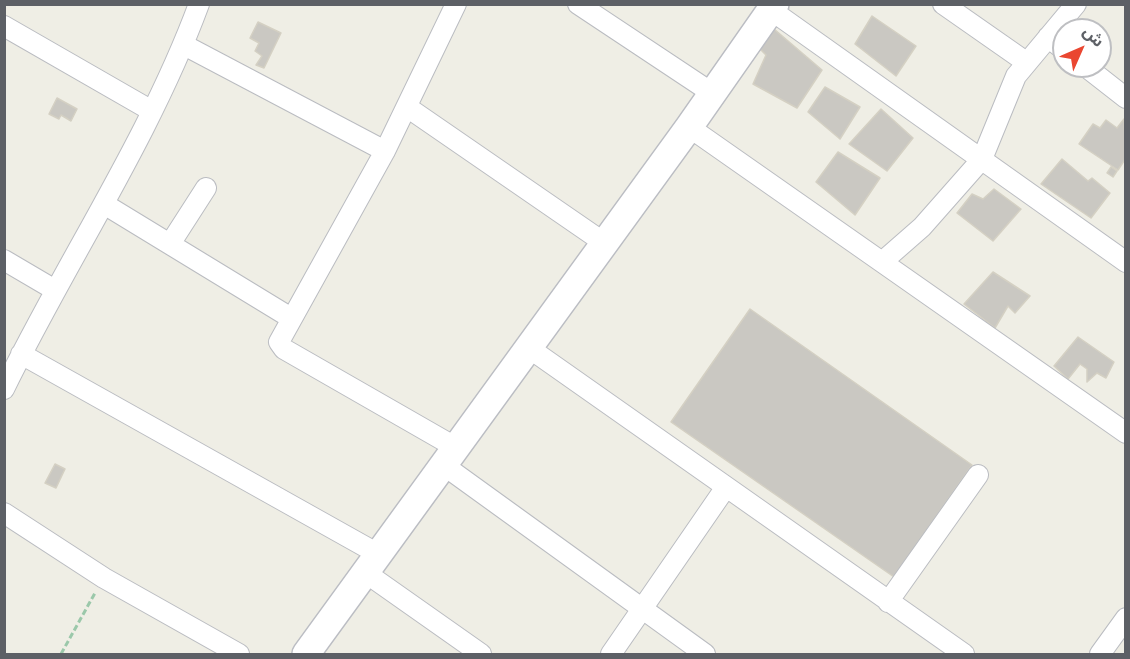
<!DOCTYPE html>
<html>
<head>
<meta charset="utf-8">
<style>
  body { margin:0 }
  #map { position:relative; width:1130px; height:659px; overflow:hidden; background:#efeee5; font-family:Roboto,"Noto Sans Arabic",sans-serif }
  canvas { display:block }
  .frame { position:absolute; inset:0; border:6px solid #5d6066; pointer-events:none }
  .north { position:absolute; left:1052px; top:18px; width:60px; height:60px; box-sizing:border-box; background:#fff; border:2px solid #bebfc2; border-radius:50%; rotate:45deg; font-size:16px; font-weight:700; line-height:24px; text-align:center; color:#5d6066 }
  .north::after { content:''; display:block; margin:auto; width:21px; height:27px; background:#ea4731; clip-path:polygon(50% 0,100% 100%,50% 72%,0 100%) }
</style>
</head>
<body>
<div id="map">
<canvas width="1130" height="659"></canvas>
<div class="frame"></div>
<div class="north">ش</div>
</div>
<script>
const g = document.querySelector('canvas').getContext('2d');
g.lineJoin = 'round';
function fillPath(path, color) { g.fillStyle = color; g.fill(path, 'evenodd'); }
function stroke(path, color, width, dash) { g.strokeStyle = color; g.lineWidth = width; g.lineCap = dash ? 'butt' : 'round'; g.setLineDash(dash || []); g.stroke(path); }
const building = new Path2D(`
  M872,16l44,30 -20,30 -41,-32z
  M258,22l23,11 -17,35 -8,-3 6,-9 -7,-5 4,-8 -9,-5z
  M774,29l48,41 -25,38 -44,-24 13,-29 -7,-7z
  M825,87l35,20 -20,32 -32,-27z
  M57,98l20,11 -6,12 -10,-6 -2,4 -10,-5z
  M881,109l32,29 -26,33 -38,-27z
  M1124,119l2,39 -8,12 -39,-26 14,-20 7,4 6,-8 11,8z
  M838,152l42,26 -25,37 -39,-33z
  M1062,159l26,22 4,-3 18,15 -19,25 -50,-34z
  M1111,167l6,4 -4,6 -6,-4z
  M994,189l27,20 -28,32 -36,-28 15,-19 11,5z
  M993,272l37,24 -15,17 -7,-7 -13,22 -31,-24z
  M750,309l222,156 -78,112 -223,-155z
  M1078,337l36,25 -8,16 -9,-5 -10,9v-13l-7,-5 -12,15 -14,-13z
  M55,464l10,5 -9,19 -11,-5z`);
const path = new Path2D(`
  M61,654l34,-61`);
const street = new Path2D(`
  M578,4l134,89
  M943,4l83,58
  M771,10l355,252
  M4,26l148,85
  M1048,37l16,13
  M184,45l201,106
  M1085,66l41,32
  M407,107l196,135
  M689,127l437,306
  M104,204l187,114
  M170,244l36,-56
  M4,260l51,30
  M882,262l40,-35 60,-68 34,-83 60,-72
  M529,348l435,306
  M21,354l359,201
  M4,389c63,-129 145,-250 195,-385
  M455,447l-171,-98 -5,-7 106,-191 71,-147
  M442,464l263,190
  M4,513l100,65 135,76
  M366,573l115,81
  M888,602l90,-127
  M611,654l115,-167
  M1100,654l26,-36`);
const secondary = new Path2D(`
  M306,654l383,-527 86,-123`);
fillPath(building, '#cac8c2');
stroke(building, '#d4d0c3', 1.5);
stroke(street, '#babcc1', 22);
stroke(secondary, '#bbbdc3', 30);
stroke(path, '#9bc8aa', 3, [6, 3]);
stroke(street, '#fff', 20);
stroke(secondary, '#fff', 27);
</script>
</body>
</html>
